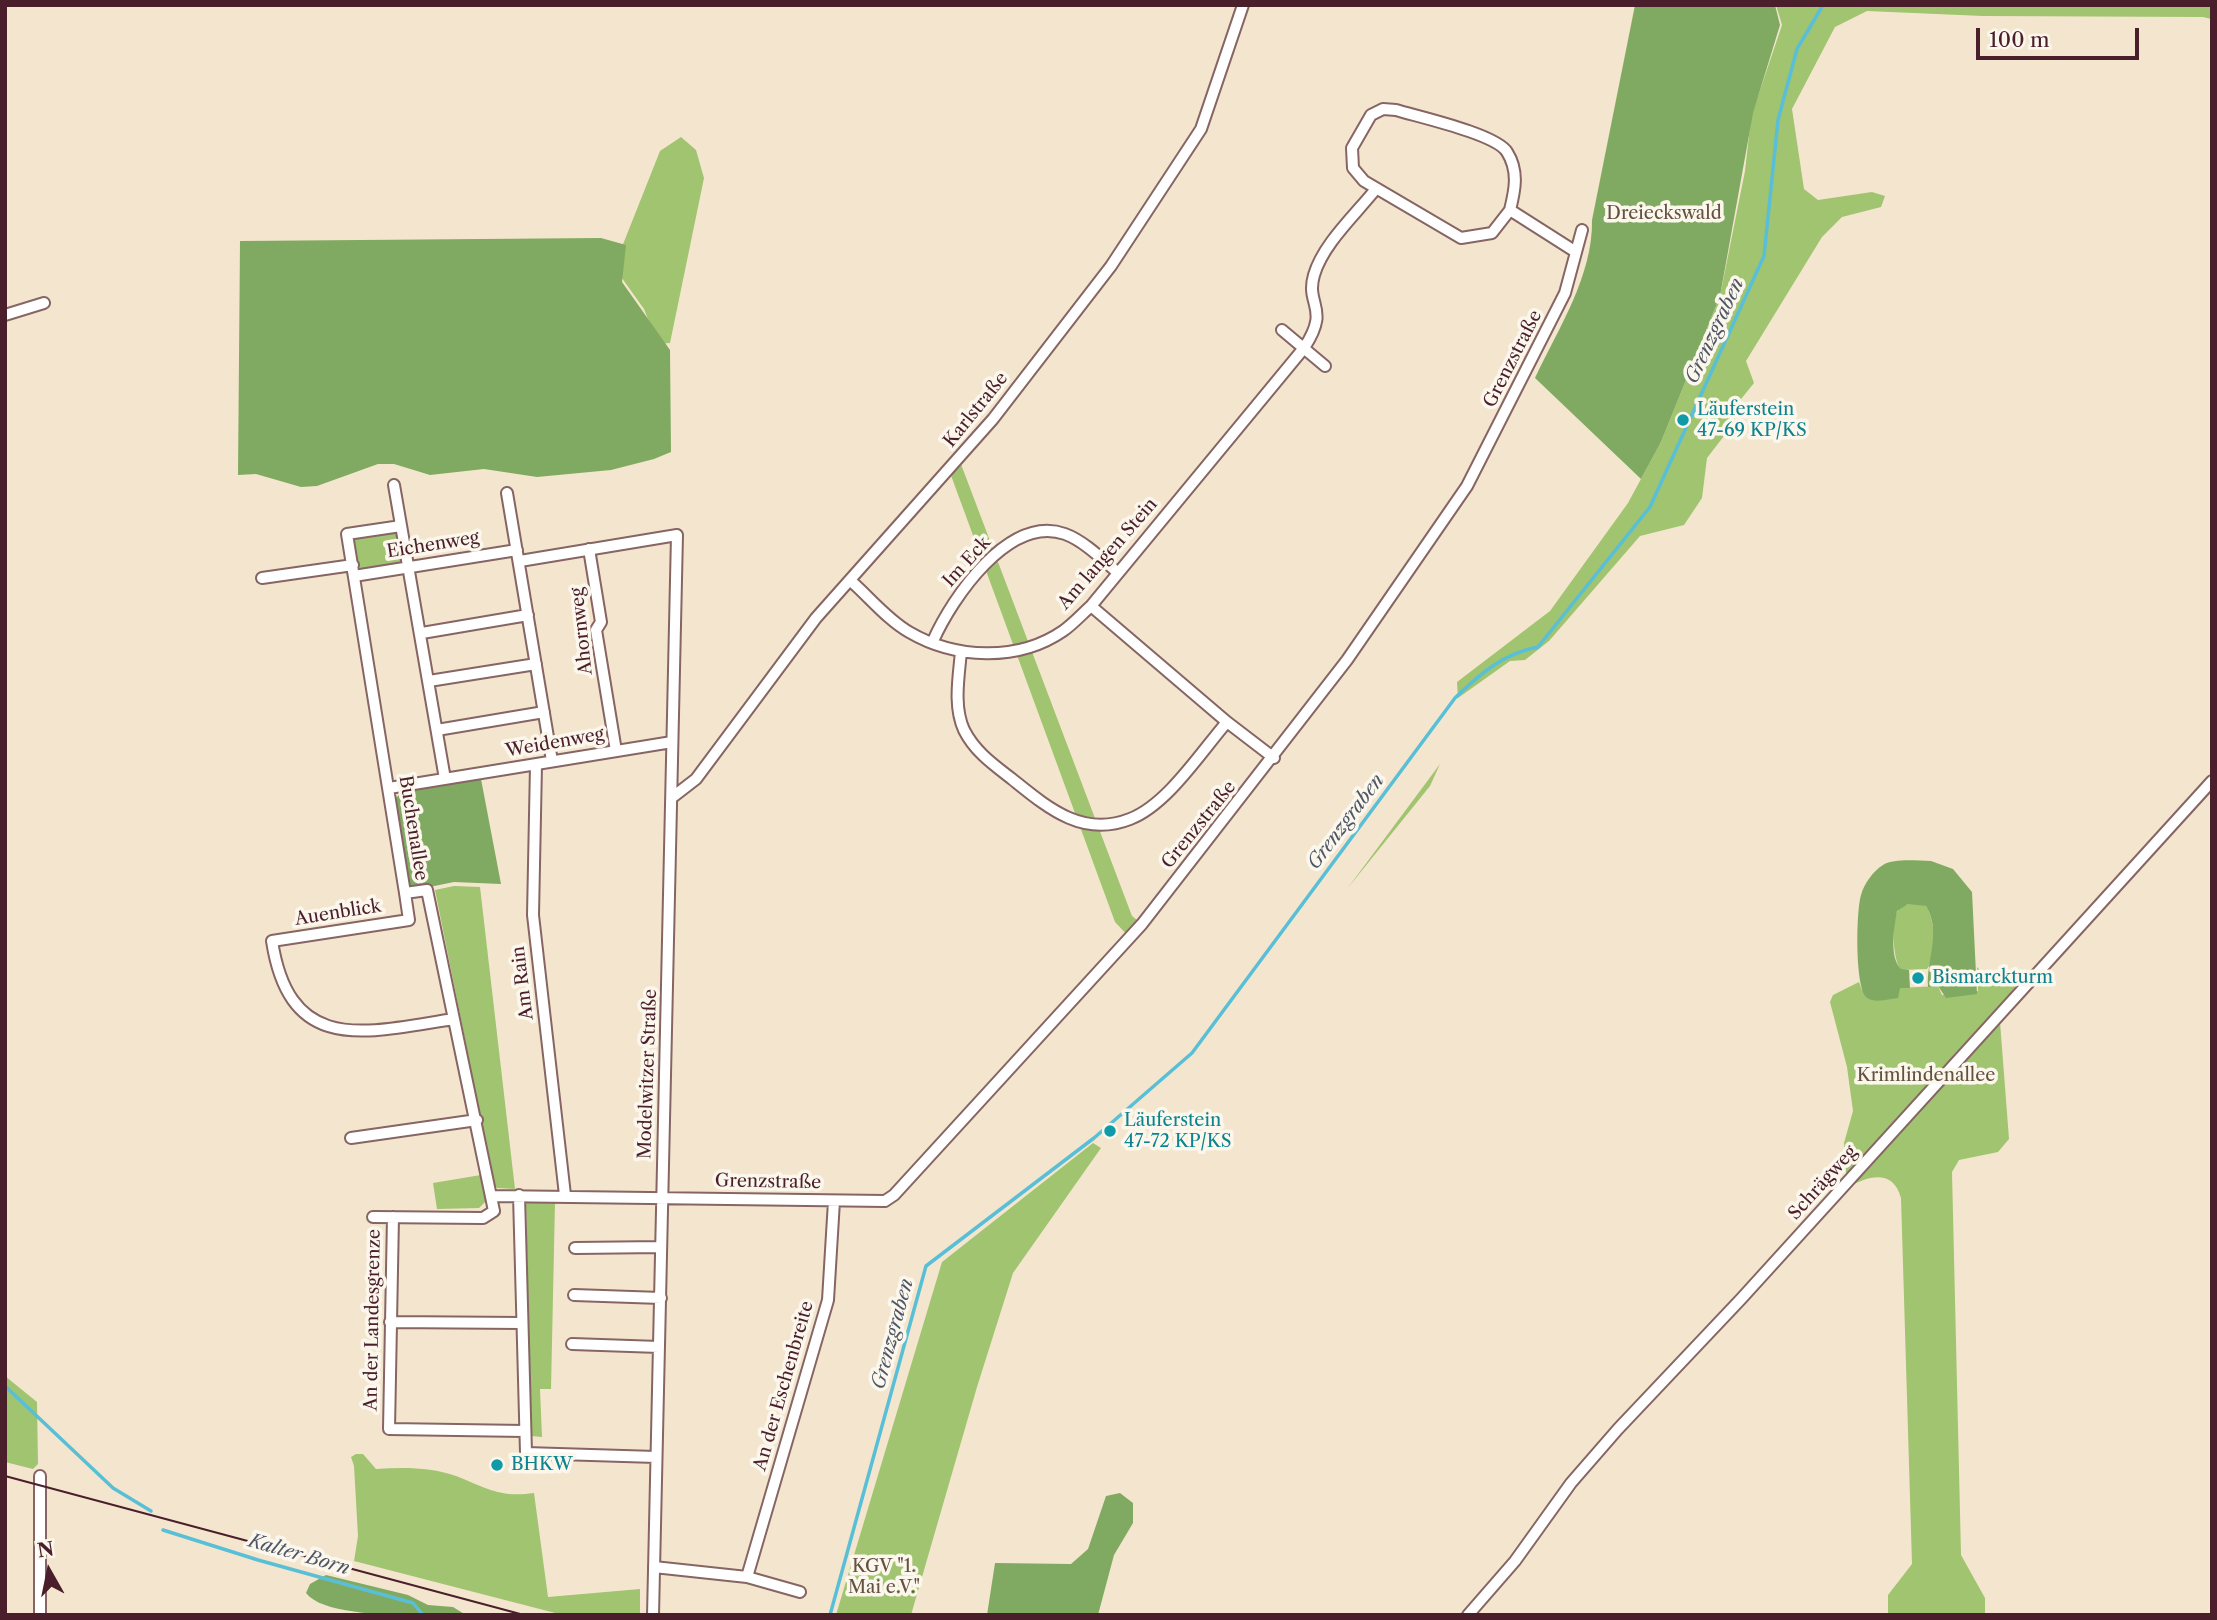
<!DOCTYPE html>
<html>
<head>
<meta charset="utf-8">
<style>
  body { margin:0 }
  #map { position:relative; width:2217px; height:1620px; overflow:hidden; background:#f4e6ce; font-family:"Libre Caslon Text",serif }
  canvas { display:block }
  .frame { position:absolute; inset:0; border:7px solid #4a1f2b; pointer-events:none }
  .north { position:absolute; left:14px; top:1536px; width:70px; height:70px; -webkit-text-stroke:5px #fbf7ec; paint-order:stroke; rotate:351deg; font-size:19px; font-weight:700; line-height:28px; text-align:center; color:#4a1f2b }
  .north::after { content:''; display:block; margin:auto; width:24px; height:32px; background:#4a1f2b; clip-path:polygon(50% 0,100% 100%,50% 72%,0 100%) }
  .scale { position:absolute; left:1976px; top:28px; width:163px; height:32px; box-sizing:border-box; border:4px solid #4a1f2b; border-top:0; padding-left:9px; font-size:21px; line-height:24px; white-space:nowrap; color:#4a1f2b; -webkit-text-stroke:5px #fbf7ec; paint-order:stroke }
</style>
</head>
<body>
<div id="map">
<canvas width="2217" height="1620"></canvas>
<div class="frame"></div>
<div class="north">N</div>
<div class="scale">100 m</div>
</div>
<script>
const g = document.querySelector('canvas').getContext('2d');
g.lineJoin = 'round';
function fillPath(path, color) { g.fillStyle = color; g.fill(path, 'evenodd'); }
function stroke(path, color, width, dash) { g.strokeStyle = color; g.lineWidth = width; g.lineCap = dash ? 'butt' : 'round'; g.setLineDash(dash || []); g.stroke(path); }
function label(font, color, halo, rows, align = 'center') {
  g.font = font + ' "Libre Caslon Text",serif'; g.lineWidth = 7; g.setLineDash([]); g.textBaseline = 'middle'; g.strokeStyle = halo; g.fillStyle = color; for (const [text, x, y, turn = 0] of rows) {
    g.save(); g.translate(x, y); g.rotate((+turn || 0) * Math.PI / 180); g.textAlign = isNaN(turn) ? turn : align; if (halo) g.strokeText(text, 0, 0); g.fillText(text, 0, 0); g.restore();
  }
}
const green = new Path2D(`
  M1776,5h436v17l-1,-3 -8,-2 -220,-1 -116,-5 -32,16 -43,82 12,80 14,11 54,-8 13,4 -4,11 -39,10 -20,20 -76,124 8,22 -17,21 -3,19 -27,35 -5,40 -18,27 -44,11 -91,105 -24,19 -15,1 -52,37 -1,-16 93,-71 78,-108 33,-61 59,-146 25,-125 6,-54 31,-92z
  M681,137l15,13 8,28 -34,165 -12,1 -14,-35 -30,-42 46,-116z
  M959,459l173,457 10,8 -12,14 -15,-16 -166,-452z
  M394,530l5,4 4,25 -4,6 -35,5 -7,-4 -5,-25 5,-5z
  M1440,764l-10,22 -83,103z
  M454,886l26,1 35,302 -18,-1 -3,-4 -59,-294z
  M1915,903l11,3c9,14 12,49 1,63l-26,1c-8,-9 -11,-52 -2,-61 4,-5 11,-5 16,-6z
  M1977,967c13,15 28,16 47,12l4,12 -28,31 9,117 -11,13 -39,8 -7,12 9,383 24,43v17h-97v-20l24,-31 -11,-366c-8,-30 -34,-22 -54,-10l-3,-45 9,-32 -6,-44 -17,-65 3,-7 26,-13 3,8 76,-4 4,9 36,-4z
  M1093,1143l8,5 -88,125 -36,114 -66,228h-75l106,-353z
  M481,1175l5,26 -7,7 -42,1 -4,-26z
  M526,1201l29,1 -4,187h-11l2,48 -11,-1z
  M5,1376l32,26 1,62 -5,5 -28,-7z
  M356,1454h7l13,15c27,-2 55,-2 80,7 30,12 44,22 78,17l14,104 92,-8v26h-77l-209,-54 4,-25 -4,-70 -3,-9z`);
const forest = new Path2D(`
  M1635,5h140l5,20 -27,88 -33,183 -59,146 -20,37 -106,-101c23,-49 58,-102 57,-158z
  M601,238l25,7 -4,37 48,68 1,102 -17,7 -43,11 -74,7 -53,-8 -54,6 -36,-11h-16l-61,22 -16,1 -45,-13 -18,1 2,-234z
  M481,779l20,105 -47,-2 -44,9 -14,-93 7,-7z
  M1931,861l22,8 19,23 5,102 -31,4 -8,-12 -10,1c-2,-26 14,-55 -2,-81l-18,-2 -11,7c-3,16 -8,46 4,58l8,1 1,18h-10l-2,10c-9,1 -25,6 -32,-1 -11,-12 -10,-85 -5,-102 3,-11 12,-24 22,-30 12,-7 34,-4 48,-4z
  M1120,1493l13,10v20l-19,32 -16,60h-111l8,-52 76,1 17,-15 18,-53z
  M326,1575l82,20 20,10 25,2 13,8c-37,0 -140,5 -160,-22l4,-9z`);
const stream = new Path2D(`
  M5,1386l108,102 38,23
  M163,1530l95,30 155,43 10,12
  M830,1615l96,-349 168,-128 98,-85 263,-355c25,-24 49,-45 83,-51l112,-140 114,-251 14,-136 19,-71 26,-44`);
const street = new Path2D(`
  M1510,210l-18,23 -31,5 -97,-57 -11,-13 -1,-20 19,-33 12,-6 13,1c23,7 100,24 111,42 12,19 8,38 3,58l66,42
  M5,315l39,-12
  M1282,330l43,36
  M394,485l51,294
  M507,493l45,268
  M589,549l12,73 -5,8 20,121
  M520,561l157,-26 -24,1080
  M354,576l163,-26
  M262,578l91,-13
  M852,582c18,16 36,38 57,50 46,27 109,30 154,-1 10,-7 19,-17 28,-25l213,-258c27,-41 1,-42 10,-73 9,-31 41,-60 61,-85
  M1091,606l136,116 47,36
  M422,633l106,-18
  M933,641c19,-43 76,-127 132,-107 19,7 37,25 52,38
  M961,651c-2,25 -8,55 3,79 11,22 30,35 48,49 35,28 70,59 118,40 37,-14 71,-67 97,-97
  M429,681l107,-17
  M437,730l107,-18
  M536,765l-3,150 32,280
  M389,788l283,-46
  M674,796l22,-17 120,-161 177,-199 118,-153 90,-137 42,-124
  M405,893l4,27 -137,21c18,116 95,91 182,78
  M351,1138l126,-18
  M519,1195l7,258 130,4
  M492,1196l393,5 9,-6 248,-271 205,-264 120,-174 98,-193 17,-63
  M373,1217l110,1 11,-7 -67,-321 -22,3 -58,-359 54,-8
  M393,1217l-4,212 136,2
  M575,1248l86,-1
  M574,1295l87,3
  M390,1322l132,1
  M572,1344l87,3
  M40,1476v139
  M654,1567l93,10 53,15
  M747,1577l81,-277 6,-99
  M1468,1615l47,-54 56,-78 47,-54 123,-130 471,-518`);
const tram = new Path2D(`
  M5,1476l519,139`);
const markers = [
  [1683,420,7,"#0f9aa8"],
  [1918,978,7,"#0f9aa8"],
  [1110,1131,7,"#0f9aa8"],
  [497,1465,7,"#0f9aa8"]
];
const parkNames = [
  ["Dreieckswald",1664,214],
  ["Krimlindenallee",1926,1076],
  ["KGV \"1.",884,1567],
  ["Mai e.V.\"",884,1588]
];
const streetNames = [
  ["Grenzstraße",1513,359,-63],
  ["Karlstraße",976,410,-51],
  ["Eichenweg",433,545,-9],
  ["Am langen Stein",1108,554,-49],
  ["Im Eck",967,562,-48],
  ["Ahornweg",582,631,-96],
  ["Weidenweg",555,743,-10],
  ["Grenzstraße",1199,825,-51],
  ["Buchenallee",413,828,81],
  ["Auenblick",338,913,-9],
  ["Am Rain",523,983,-97],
  ["Modelwitzer Straße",648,1074,-88],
  ["Grenzstraße",768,1182,1],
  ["Schrägweg",1823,1183,-48],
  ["An der Landesgrenze",373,1320,-89],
  ["An der Eschenbreite",784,1386,-74]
];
const cultureNames = [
  ["Läuferstein",1697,410],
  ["47-69 KP/KS",1697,431],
  ["Bismarckturm",1932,978],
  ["Läuferstein",1124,1121],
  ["47-72 KP/KS",1124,1142],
  ["BHKW",511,1465]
];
const waterNames = [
  ["Grenzgraben",1715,331,-65],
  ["Grenzgraben",1346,822,-53],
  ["Grenzgraben",893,1334,-75],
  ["Kalter Born",299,1555,16]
];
fillPath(green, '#a0c46f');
fillPath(forest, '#80aa62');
stroke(stream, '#59bfd7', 3.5);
stroke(street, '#866564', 14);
stroke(street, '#fff', 10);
stroke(tram, '#4a1f2b', 2);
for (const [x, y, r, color] of markers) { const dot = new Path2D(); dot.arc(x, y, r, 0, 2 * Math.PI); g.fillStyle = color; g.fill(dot); stroke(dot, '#fbf7ec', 2.5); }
label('18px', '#64513f', '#fbf7ec', parkNames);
label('18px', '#4a1f2b', '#fbf7ec', streetNames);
label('18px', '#0d838f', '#fbf7ec', cultureNames, 'left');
label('italic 19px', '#4f5767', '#fbf7ec', waterNames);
</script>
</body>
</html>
